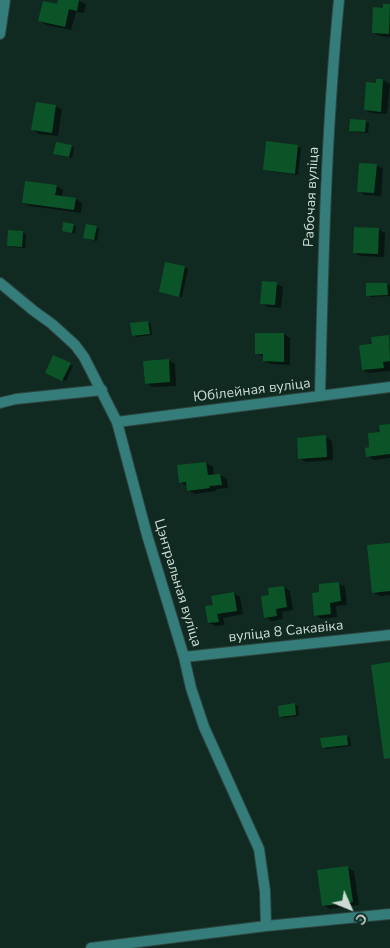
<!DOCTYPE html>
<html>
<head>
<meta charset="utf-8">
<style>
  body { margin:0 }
  #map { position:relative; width:390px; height:948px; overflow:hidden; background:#102a22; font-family:"Nunito Sans",sans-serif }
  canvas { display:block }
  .north { position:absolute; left:325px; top:883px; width:50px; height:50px; -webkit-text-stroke:4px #102a22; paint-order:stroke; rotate:134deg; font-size:14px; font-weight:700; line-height:20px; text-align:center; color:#ccdbd5 }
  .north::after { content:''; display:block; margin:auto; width:18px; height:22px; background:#ccdbd5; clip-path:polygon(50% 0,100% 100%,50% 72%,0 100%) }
</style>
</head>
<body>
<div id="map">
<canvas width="390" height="948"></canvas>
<div class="north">С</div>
</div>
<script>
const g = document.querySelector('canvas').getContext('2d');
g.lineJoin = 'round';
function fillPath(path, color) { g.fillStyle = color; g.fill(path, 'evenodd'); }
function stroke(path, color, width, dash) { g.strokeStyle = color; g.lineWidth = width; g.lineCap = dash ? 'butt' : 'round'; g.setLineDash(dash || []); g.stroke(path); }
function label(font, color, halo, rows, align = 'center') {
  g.font = font + ' "Nunito Sans",sans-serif'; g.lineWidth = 4; g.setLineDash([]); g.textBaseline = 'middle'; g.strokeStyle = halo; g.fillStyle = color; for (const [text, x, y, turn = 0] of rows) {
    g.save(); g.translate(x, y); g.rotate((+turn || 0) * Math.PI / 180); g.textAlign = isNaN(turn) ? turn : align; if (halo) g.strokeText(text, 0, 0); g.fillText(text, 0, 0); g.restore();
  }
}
const shadow = new Path2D(`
  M59,0h18l9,4 -2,9 -8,-1 -5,18 -25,-5 -6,-4 18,-16z
  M390,5v32l-10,-1 -7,-3 11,-24z
  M377,80h6l7,4 -3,30 -15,-1 -7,-3 12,-25z
  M56,106l6,4 -4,26 -19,-2 -6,-4z
  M366,122l3,1 -1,10 -14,-1 -3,-2z
  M268,143l30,4 3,1 -3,27 -31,-4 -3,-1z
  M71,146l3,2 -2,10 -15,-3 -2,-1z
  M376,165l7,4 -2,27 -16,-1 -7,-4z
  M57,186l6,4 -1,7 14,2 6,4 -1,10 -51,-7 -7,-3z
  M73,225l3,1 -1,8 -12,-4z
  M96,227l3,2 -2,12 -9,-2 -3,-2z
  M378,229l7,4 -1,24 -23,-1 -7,-3z
  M9,231l14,2 3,1 -1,14 -14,-1 -3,-2z
  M185,267l3,2 -6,28 -19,-4 -3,-1z
  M277,284l6,3 -2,21 -13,-1 -7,-4z
  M367,284h20l3,2v10l-19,1 -3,-2z
  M148,322l3,2 1,11 -16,2 -3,-2z
  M284,334l6,4v27l-19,-1 -7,-3v-4l-8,-4z
  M389,336l1,35 -21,2 -6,-3 10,-25v-7z
  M54,356l19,10 -7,15 -20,-9z
  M168,360l7,4 1,22 -24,1 -6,-4z
  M390,426v32l-16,2 -7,-4 3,-8 11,-15z
  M325,437l7,4 1,19 -27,2 -6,-4z
  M206,463l7,4 1,9 6,-1 7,4 1,9 -12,1v2l-21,3 -7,-4 -1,-4 -7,-4z
  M390,544v51l-10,1 -7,-4z
  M338,583l7,4 2,18 -11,1 1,11 -15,2 -7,-4 6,-22z
  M284,587l6,4 3,19 -11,2 1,7 -11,2 -7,-4 6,-21z
  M234,593l6,4 3,17 -20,4 2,7 -9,1 -7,-3 5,-17z
  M295,704l3,2 1,10 -16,2 -3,-2z
  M347,736l3,2 1,8 -25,3 -3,-2z
  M348,868l6,3 5,34 -29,4 -7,-4z`);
const building = new Path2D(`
  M58,0h21l-2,11 -8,-2 -4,18 -27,-6 5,-20 14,3z
  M383,4h7l-1,30 -17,-1 1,-26 10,1z
  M376,79h7l-2,33 -17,-2 2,-28 10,1z
  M36,102l20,3 -4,28 -21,-3z
  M350,119l16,1 -1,12 -16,-1z
  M266,141l32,4 -3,29 -32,-4z
  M56,142l16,3 -3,12 -16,-3z
  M359,163l18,1 -3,29 -17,-1z
  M25,181l32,4 -2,10 21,3 -2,12 -52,-7z
  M63,222l11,2 -2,9 -10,-2z
  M86,224l11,2 -3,14 -11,-2z
  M354,227l25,1 -1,26 -25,-1z
  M8,230l15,1 -1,16 -15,-1z
  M165,262l20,4 -6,31 -20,-5z
  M262,281l15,1 -2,23 -15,-1z
  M366,283h21l1,12 -22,1z
  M148,321l2,13 -18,2 -2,-13z
  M255,333h29v29l-21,-1v-7h-8z
  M389,335l1,26 -7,1 1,6 -22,2 -3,-25 13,-1 -1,-7z
  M53,355l18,8 -9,18 -17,-8z
  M169,359l1,23 -25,2 -2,-23z
  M390,424v30l-24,3 -1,-9 4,-1 -1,-14 12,-1 -1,-7z
  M326,435l1,22 -29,2 -1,-21z
  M206,462l2,13 12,-1 2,11 -13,1 1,2 -23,3 -1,-9 -7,1 -2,-18z
  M390,543v48l-18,2 -5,-48z
  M339,582l2,19 -11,2 1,11 -17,2 -2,-23 7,-1v-8z
  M284,586l3,21 -11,2 1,7 -13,2 -3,-22 8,-1 -1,-7z
  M234,592l3,19 -20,3 2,8 -11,1 -3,-17 8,-1 -2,-9z
  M390,662v96l-6,1 -13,-94z
  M295,703l1,12 -17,2 -1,-11z
  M347,735l1,10 -26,3 -2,-10z
  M348,866l5,36 -31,4 -5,-36z`);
const minor = new Path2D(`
  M0,34l5,-34
  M0,283l34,28 18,13 23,21 9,12 33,65 30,113 37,122 7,31 13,39 55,122 6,42 1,35
  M320,396c3,-132 6,-264 19,-396
  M0,403l16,-4 86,-9
  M117,422l273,-35
  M184,657l206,-22
  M91,948l175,-22 124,-12`);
const streetNames = [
  ["Рабочая вуліца",312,197,-87],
  ["Юбілейная вуліца",252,391,-7],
  ["Цэнтральная вуліца",177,583,73],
  ["вуліца 8 Сакавіка",286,632,-6]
];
fillPath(shadow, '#0007');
fillPath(building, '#0a5427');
stroke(minor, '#2e463f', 12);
stroke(minor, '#357d7b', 10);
label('14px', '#ccdbd5', '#102a22', streetNames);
</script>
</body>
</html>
